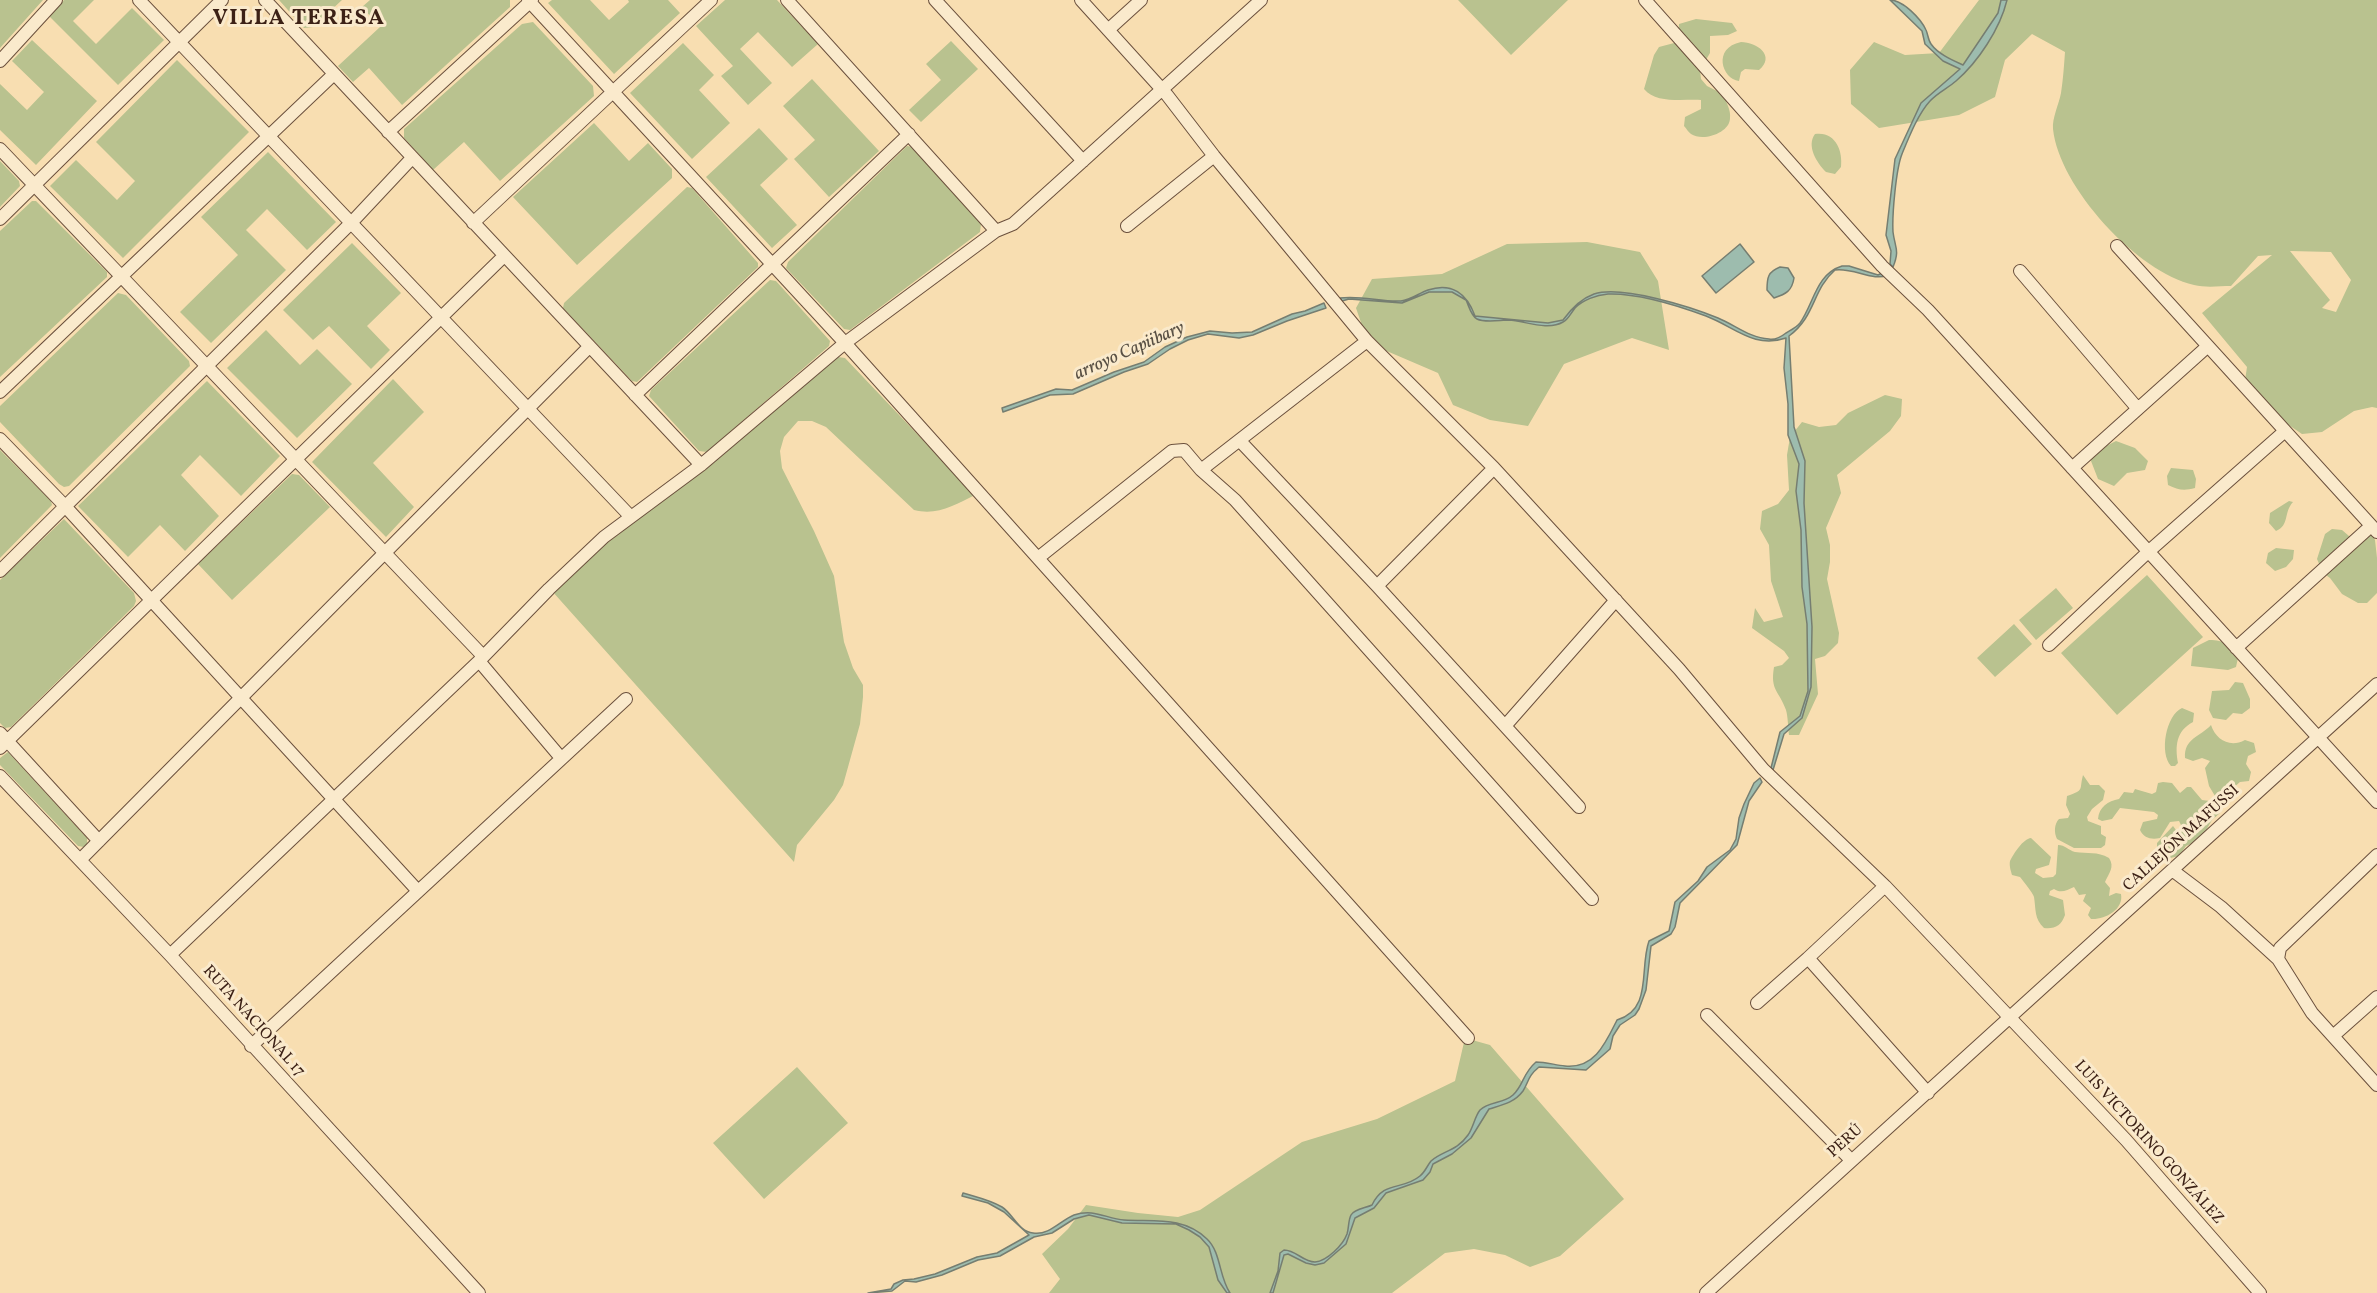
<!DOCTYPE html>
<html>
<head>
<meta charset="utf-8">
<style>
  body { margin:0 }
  canvas { display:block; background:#f8deb1 }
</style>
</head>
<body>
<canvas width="2377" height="1293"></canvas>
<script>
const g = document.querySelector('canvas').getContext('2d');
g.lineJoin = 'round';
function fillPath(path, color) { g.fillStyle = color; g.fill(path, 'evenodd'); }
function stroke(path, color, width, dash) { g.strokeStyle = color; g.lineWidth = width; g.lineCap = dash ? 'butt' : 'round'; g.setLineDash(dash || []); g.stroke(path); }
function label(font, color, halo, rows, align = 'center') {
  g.font = font + ' Vollkorn,serif'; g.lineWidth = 6; g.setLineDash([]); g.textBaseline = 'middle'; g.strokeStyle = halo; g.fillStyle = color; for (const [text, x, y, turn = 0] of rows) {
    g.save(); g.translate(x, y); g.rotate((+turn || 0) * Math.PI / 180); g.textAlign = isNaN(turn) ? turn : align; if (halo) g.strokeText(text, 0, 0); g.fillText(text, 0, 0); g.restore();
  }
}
const green = new Path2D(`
  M0,0h43l-43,48z
  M64,0h30l-21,21 23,23 36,-36 32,32 -46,45 -69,-69z
  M279,0h63l-29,27 -9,1z
  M370,0h140v7l-108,98 -33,-37 -16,14 -15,-16 42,-39 -18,-20z
  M552,0h38l19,20 20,-18 -1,-2h40l12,13 -66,61 -66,-71z
  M725,0h52l41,44 -26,23 -34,-35 -18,17 32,34 -24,22 -27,-29 12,-10 -37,-40z
  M1458,0h110l-57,55z
  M1979,0h398v408l-5,-1 -18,4 -32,21 -20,2 -31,-21 -27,-26 3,-20 -45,-54 70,-58 -14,1 -27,30c-11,0 -25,2 -37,-1 -57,-13 -135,-98 -141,-156 -1,-11 6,-25 8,-36 2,-13 3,-27 4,-41l-33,-18 -27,26 -10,37 -36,18 -80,13 -28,-24 -1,-34 24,-28 31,13 34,-2zM2290,251l41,1 20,28 -15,32 -14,-4 8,-8z
  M1696,19l36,4 5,8 -9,4 -18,1v17l-10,17 1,9 6,7 16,8c3,8 8,16 7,24 0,15 -27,24 -39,16 -3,-2 -4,-5 -7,-8l1,-9 16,-8v-9c-18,-1 -45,4 -57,-11l10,-34 5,-8 19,-5 1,-18z
  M533,22l60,64 1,10 -94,85 -36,-39 -31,28 -29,-32v-9l118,-105z
  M32,40l65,61 -61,64 -36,-35v-46l27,26 17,-18 -32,-31z
  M951,41l27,28 -57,53 -12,-12 32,-30 -15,-16z
  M1741,42c16,0 35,14 18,28l-14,-1 -4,3 -2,9c-17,-2 -27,-33 2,-39z
  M683,43l31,32 -15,15 31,33 -38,36 -62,-66z
  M177,60l72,72 -126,126 -73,-72 26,-26 41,40 18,-19 -39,-39z
  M812,79l67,72 -50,46 -35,-38 21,-19 -32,-34z
  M594,123l35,38 19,-18 24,26v9l-95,87 -64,-68z
  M759,128l29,31 -28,26 37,40 -25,23 -66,-71z
  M1815,134c20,-3 28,16 26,33l-6,7 -9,-2c-9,-9 -20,-26 -11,-38z
  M907,146l6,1 68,77 -1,8 -130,98 -6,-1 -58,-61 2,-6z
  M268,152l68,70 -29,28 -40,-41 -21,21 40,40 -75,73 -31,-31 58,-57 -37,-38z
  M0,161l19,20 1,5 -20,21z
  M687,187l5,1 66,75v4l-121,115 -5,-1 -69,-73 1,-5z
  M32,201h4l71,71v5l-107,100v-146z
  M1587,242l53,10 18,29 11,69 -37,-12 -68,26 -36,62 -38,-6 -37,-15 -15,-32 -70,-30 -12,-35 16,-29 70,-5 65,-30z
  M352,243l49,50 -34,33 23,24 -19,19 -42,-43 -16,14 -30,-30z
  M770,280l6,1 54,60 -1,5 -122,106 -8,-1 -50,-55 2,-6z
  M118,293l8,2 63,66 1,5 -121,120 -5,1 -5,-3 -59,-62v-16z
  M266,330l34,35 17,-16 35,35 -55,54 -70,-70z
  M838,357l7,1 130,137c-20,10 -38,21 -61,15l-88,-83 -14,-6h-14l-14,16 -4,14 2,17 32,63 20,45 10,66 9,26 10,17v12l-3,27 -17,61 -9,15 -37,45 -3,17 -242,-271 46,-41 104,-80z
  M393,379l31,33 -51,51 41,44 -28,30 -74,-75z
  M207,381l73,75 -39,40 -41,-41 -19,20 38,41 -34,35 -25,-26 -32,32 -50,-51z
  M1885,395l17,4 -1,17 -11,15 -53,44 4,18 -15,35 4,17v17l-3,17 12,54 -1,10 -13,13 -10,3 3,35 -19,41h-10c-1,-8 -1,-18 -3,-25 -7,-20 -16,-19 -12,-43l8,-2 7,-7 -5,-7 -32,-23 3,-20 9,14 19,-5 -12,-36 -2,-36 -9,-16 2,-18 16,-7 11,-14 -2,-35 3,-18 12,-15 17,5 17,-2 12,-12z
  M2116,441l19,7 13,13 -3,9 -18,3 -13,13 -16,-7 -7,-18 1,-8z
  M0,450l51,51 1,4 -52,53z
  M2171,468l22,2 3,9 -1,9c-11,3 -17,2 -27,-3l-1,-9z
  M292,474l7,1 31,32 -98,93 -34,-36z
  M2289,501l4,1c-10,11 -3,23 -17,29l-7,-8 1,-10z
  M64,519l70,74 2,8 -2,5 -123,121 -6,1 -5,-5v-143z
  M2332,529l10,1 7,6 21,-4 5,8 2,18v35l-10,10h-9l-16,-9 -12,-16 -7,-5 -6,-14 8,-25z
  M2276,548l18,2 -1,9 -7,8 -11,4 -9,-8 2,-10z
  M2147,575l56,62 -86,78 -56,-62z
  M2056,588l17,20 -37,32 -17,-20z
  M2014,624l18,20 -37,33 -18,-19z
  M2209,640c16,0 20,5 29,18l-2,9 -8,3 -37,-4 2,-18z
  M2235,682l8,1 7,16v9l-8,6 -9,-1 -7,7 -13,-2 -4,-8 3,-19 17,-1z
  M2182,708l12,5 -1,9c-17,9 -18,24 -15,41l-3,3h-4c-12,-13 -5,-51 11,-58z
  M2211,725c5,15 19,23 34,15l9,3 2,9 -8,4 -2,8 5,8 -2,9 -9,1 -7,6 1,10 -8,5 -8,-2 -9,-15 -4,-18 5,-7 -8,-3 -9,3 -8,-3c-1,-20 15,-21 26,-33z
  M8,752l79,86v7l-3,2 -6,-1 -78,-81v-7z
  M2083,775l7,10h9l6,6 -2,9 -11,9 -5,8 1,4 13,5v8l5,3 -1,8 -4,3h-27l-17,-9c-3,-6 -3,-15 2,-20l9,-1 2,-4 -4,-9 1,-9c18,-6 12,-6 16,-21z
  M2163,782l9,1 8,10 7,-6h4l11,13 8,1 7,5 3,7 -8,7 -7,12 -10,10 -9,4 -7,10 -13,3 -9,-4v-12l16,-17 3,4 4,-1 1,-4 -2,-4 -9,1 -10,16c-9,2 -16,0 -20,-8l3,-8 14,-3 1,-4 -4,-3 -34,-4 -8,11 -10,2 -4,-2c1,-12 10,-18 21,-20l5,-7 9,1 2,-4 17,5 4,-2 2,-9z
  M2031,838l20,19 -2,8 -13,4 -1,4 8,5 10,-1 3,-3 2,-29c7,0 10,5 17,7 13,2 22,-1 34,6 6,9 0,15 -4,24l5,6 -1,8 7,-3 5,1c3,16 -17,26 -30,25l-3,-4 3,-7 -8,-7 3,-7 -7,1 -5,-8c-7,3 -13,7 -20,2l-4,2 -1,4 14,5 2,15c-4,11 -10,14 -21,13 -10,-9 -8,-19 -10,-31 -1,-4 -11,-16 -14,-20l-8,-2c-1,-4 -3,-9 -2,-14 4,-8 13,-22 21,-23z
  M1465,1038l25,7 134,154 -64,57 -30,11 -25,-12 -31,-6 -29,4 -53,40h-343l11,-14 -18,-25 26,-25 18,-24 52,8 40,4 22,-7 102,-68 75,-23 78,-38z
  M797,1067l51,56 -84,76 -51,-56z`);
const water = new Path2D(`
  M1890,0c13,0 31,19 36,30 2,4 2,10 5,14 7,10 21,16 32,21l35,-52 3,-13h6c-7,29 -29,62 -51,81 -8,7 -19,12 -26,20 -12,13 -21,36 -28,53 -6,15 -10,61 -9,78 2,16 7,18 0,35l-3,-3 1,-13 -5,-16 9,-76 26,-56 39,-34 -17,-8 -18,-17 -3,-13z
  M1740,244l14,18 -38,31 -14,-17z
  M1842,266h7l29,9 6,-3 3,3c-12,7 -35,-8 -52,-5 -23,20 -19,46 -46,66l5,91 11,34 -1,42 8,124 -1,60 -9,31 -18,16 -11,36 -2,-2 9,-36 20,-16 8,-25 -1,-67 -5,-37 -1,-57 -5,-39 3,-27 -11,-29v-31l-4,-36 2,-30c-32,11 -51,-11 -80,-22 -27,-10 -69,-23 -98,-22 -12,1 -25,6 -33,14 -4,5 -7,12 -12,14 -15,9 -38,-1 -54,-2 -9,0 -24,3 -32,-1 -6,-3 -8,-13 -11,-19l-14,-8h-23l-27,11 -53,-4 -7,2 -2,-3c20,-3 41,4 61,3 10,-1 18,-8 27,-11 24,-8 39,4 47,26l73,7 15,-3c8,-11 17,-21 31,-26 28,-9 97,13 124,24 17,7 32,20 51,21 6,1 12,-2 17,-6 5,-3 11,-6 14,-10 14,-20 16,-49 42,-57z
  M1780,267l8,1 6,10c-2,13 -8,16 -20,20l-7,-8c0,-13 1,-18 13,-23z
  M1324,303l2,5 -39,13 -34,14 -14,3 -31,-4 -20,6 -18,9 -22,15 -24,8 -51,22 -23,1 -47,17 -1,-4 54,-19 16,1 42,-18 30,-10 21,-15 22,-10 23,-6 22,2 20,-1 40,-18 13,-3z
  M1760,778l2,4 -13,19 -12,44 -57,58 -5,24 -4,7 -20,12 -5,44 -7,19 -4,6 -15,10 -7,11 -3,13 -24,21 -47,-3c-11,9 -10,14 -16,24 -9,12 -21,14 -34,18l-18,29 -19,16 -19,10 -3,8 -7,8 -37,13 -12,15 -19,10 -9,26 -22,19 -9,2 -9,-2 -18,-9 -4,1 -11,38h-3l8,-22 2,-18 4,-3c12,0 19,12 31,12 12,-1 28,-17 32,-28 2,-6 1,-13 4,-19 3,-6 15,-7 21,-10 12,-25 30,-14 48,-29 5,-4 7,-10 11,-15 11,-10 26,-10 37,-26 5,-7 7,-19 12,-25 9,-9 23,-6 33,-15 11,-10 9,-21 23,-33 10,0 19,3 29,4 30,3 41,-24 52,-46 36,-11 22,-51 32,-79l20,-10 6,-29 23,-21 9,-14 23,-17 6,-11 3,-21 5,-14 10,-21z
  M963,1193c13,4 27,7 39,14 11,7 17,25 31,26 16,3 28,-13 41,-18 20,-7 33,4 50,5 30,2 59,-4 83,19 14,13 12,38 23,54h-3l-9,-13 -9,-33 -9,-10 -11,-7 -13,-6 -54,-1 -33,-8 -15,4 -22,14 -18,4 -34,19 -22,4 -36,15 -26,7 -11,-1 -13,10 -24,2 23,-4 3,-5 9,-4 11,-1 21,-5 42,-17 20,-4 32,-18 -25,-23 -16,-9 -26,-7z`);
const minor = new Path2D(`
  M139,0l492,517
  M265,0l436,465
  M528,0l317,343 623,695
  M787,0l209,231
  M935,0l148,161
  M1081,0l86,95 47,61 153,185 127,127 185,201 84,100 122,117 241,254 134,153
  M1645,0l237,266 46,44 449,492
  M1108,30l33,-30
  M0,61l56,-61
  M388,132l144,-132
  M0,149l483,507
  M0,219l222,-219
  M473,223l238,-223
  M1127,226l87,-70
  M2117,246l260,286
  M2020,271l118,138
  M0,392l334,-318
  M635,395l274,-261
  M0,439l64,66 354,386
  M1240,441l137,145 202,221
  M2072,468l136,-122
  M1201,470l166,-129
  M1038,558l134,-107 12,-1 17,20 34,30 357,399
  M0,571l352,-349 60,-64
  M1377,586l117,-118
  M2049,645l99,-93 137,-121
  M2236,648l135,-122
  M479,661l82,97
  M1505,726l111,-126
  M0,733l99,108
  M0,748l504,-492
  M0,776l170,179 309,338
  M81,859l508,-512
  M2172,870l49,37 57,52 34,54 65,72
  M1885,886l-77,72 120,135
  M170,955l309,-294 70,-72 55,-52 97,-72 144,-122 151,-112 17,-7 248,-224
  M2278,959l2,-11 97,-93
  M1757,1003l51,-45
  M1707,1015l144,145
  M2333,1036l44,-39
  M251,1046l375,-347
  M1706,1293l671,-609`);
const streetNames = [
  ["CALLEJÓN MAFUSSI",2182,839,-42],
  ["RUTA NACIONAL 17",253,1022,48],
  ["PERÚ",1846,1142,-42],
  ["LUIS VICTORINO GONZÁLEZ",2148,1143,48]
];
const waterNames = [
  ["arroyo Capiibary",1130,352,-24]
];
const districtNames = [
  ["VILLA TERESA",299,20]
];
fillPath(green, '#b9c28f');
fillPath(water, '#9dbcae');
stroke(water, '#767e71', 1.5);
stroke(minor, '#6b503d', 14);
stroke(minor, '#faeacc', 12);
label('16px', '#3c2116', '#faeacc', streetNames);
label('italic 18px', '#595044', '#faeacc', waterNames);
g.letterSpacing = '1.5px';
label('bold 22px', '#3c2116', '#faeacc', districtNames);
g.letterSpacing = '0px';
</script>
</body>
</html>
